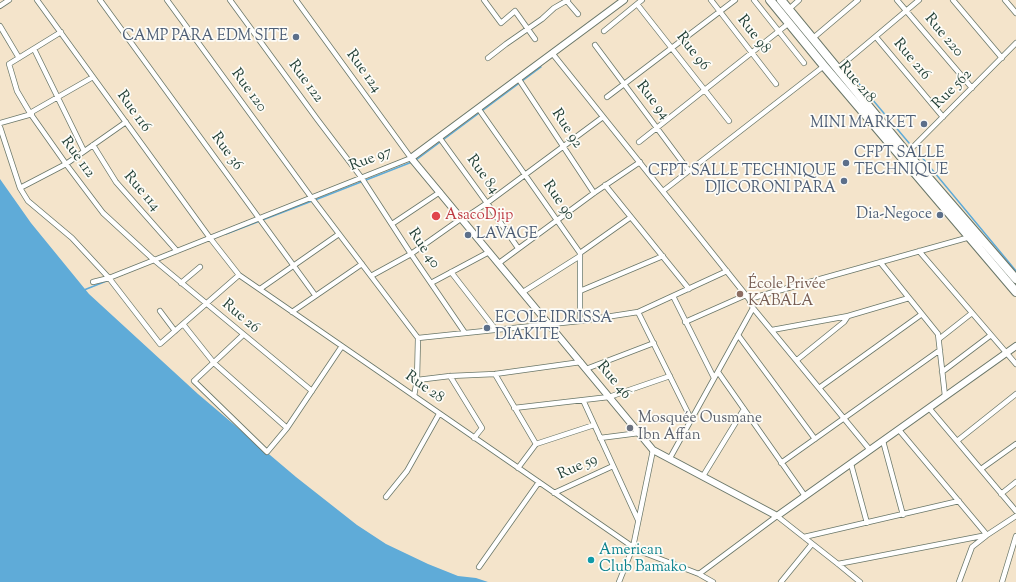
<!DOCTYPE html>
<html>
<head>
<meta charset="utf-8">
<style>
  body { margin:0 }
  canvas { display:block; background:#f4e4cb }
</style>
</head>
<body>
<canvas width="1016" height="582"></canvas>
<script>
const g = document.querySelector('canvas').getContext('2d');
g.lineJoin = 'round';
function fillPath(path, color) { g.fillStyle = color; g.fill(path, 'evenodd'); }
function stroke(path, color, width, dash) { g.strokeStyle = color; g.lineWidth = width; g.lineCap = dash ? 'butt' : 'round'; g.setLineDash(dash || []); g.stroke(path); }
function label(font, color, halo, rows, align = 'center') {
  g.font = font + ' "Sorts Mill Goudy",serif'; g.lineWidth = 3.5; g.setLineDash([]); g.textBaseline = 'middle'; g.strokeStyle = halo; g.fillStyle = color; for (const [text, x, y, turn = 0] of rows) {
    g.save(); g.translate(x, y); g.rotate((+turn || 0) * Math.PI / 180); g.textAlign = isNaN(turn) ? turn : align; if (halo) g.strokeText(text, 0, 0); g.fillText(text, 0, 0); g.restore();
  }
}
const water = new Path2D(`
  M0,179l31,44 58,71 109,100 98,83 61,48 29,19 42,20 30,12 18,2 12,4h-488z`);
const stream = new Path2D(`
  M856,80l53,63
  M920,155l96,116
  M416,160l125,-93
  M315,200l97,-38
  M226,234l86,-33
  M84,290l25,-10`);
const minor = new Path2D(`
  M37,0l173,238 29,37 394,272
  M100,0l215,295
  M167,0l144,197 107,141 -1,42 -3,16
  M230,0l87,119 44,58 50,77 54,79
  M484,0l17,23 14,-12 20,28
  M566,0l12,14
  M642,0l-5,4 92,117
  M711,0l65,84
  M754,0l50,63
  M897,0l75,88
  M953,0l49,58
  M1005,0l11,13
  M0,6l9,-6
  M788,10l11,-10
  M0,26l19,32
  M604,31l33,-27
  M61,32l-52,32 8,27 13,22 36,51 37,49 51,47 158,131
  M876,37l67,80
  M812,39l46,-39
  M595,45l94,126
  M34,49l50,102
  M552,53l197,246 4,9 117,142
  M488,58l18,-14 36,-25 12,-11 14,-8
  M837,69l82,-69
  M518,78l76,115
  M607,97l128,-97
  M478,108l102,145v68
  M30,113l63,-36
  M0,123l32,-9
  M0,127l20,61 8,13 44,37 37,40 51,66 79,-69
  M439,137l48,66 31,45
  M639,142l150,-119
  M93,145l23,37 61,69
  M906,154l110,-111
  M605,185l84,104
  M20,188l46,-24 60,-42
  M663,191l161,-125
  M392,224l48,-32
  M919,251l97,113
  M580,253l51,-36
  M880,262l58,72 7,62
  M499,263l95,-70 46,-31
  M451,272l45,58
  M371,276l40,-22 51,-36 4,-1 21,-14 116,-86
  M93,282l16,-4 302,-120 -115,-158
  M181,283l19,-16
  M431,283l58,-31
  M260,289l79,-55
  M580,291l83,-35
  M523,292l57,-36
  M673,296l41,82
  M749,299l221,-62
  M160,311l15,20
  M292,312l70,-48
  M638,312l53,107
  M685,322l61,-27
  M183,324l31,39 73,65
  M772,330l76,-14
  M243,335l-49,46 73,71 20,-24 55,-82
  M738,335l77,104
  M418,338l162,-17 58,-9 89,-41
  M939,339l33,-26
  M797,360l47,-38 4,-6 61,-18
  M586,369l68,-26
  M718,372l87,124
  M942,372l49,-37
  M495,374l41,70
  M450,376l32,52 -8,10
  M417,380l33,-4 45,-2 86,-12
  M819,388l103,-74
  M583,400l55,120
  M514,408l95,-11 61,-21
  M929,408l87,103
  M899,430l88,105
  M600,438l39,-5
  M883,441l20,74
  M957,441l59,-47
  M670,458l83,-150
  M781,463l159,-113
  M851,464l16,59
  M518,468l18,-24 58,-19
  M981,469l35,-25
  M703,476l41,-67
  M554,493l59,-27
  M1001,494l15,-12
  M386,497l21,-26 32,-57
  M804,537l155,-36
  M642,552l57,22 14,8
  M838,564l149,-29 29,-19
  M479,567l60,-85
  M699,574l78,-58 61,48 22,18
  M619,582l14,-35 20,-97
  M781,582l31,-38
  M959,582l13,-35 14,-11
  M1002,582l14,-46`);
const tertiary = new Path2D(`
  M624,0l-213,158 242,292 124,66 239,-170`);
const trunk = new Path2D(`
  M770,0l54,66 192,226
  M781,0l126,153 109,126`);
const markers = [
  [296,37,4,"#5c6f8a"],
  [924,124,4,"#5c6f8a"],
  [846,163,4,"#5c6f8a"],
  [844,181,4,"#5c6f8a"],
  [940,215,4,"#5c6f8a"],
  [436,216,5,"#e0444e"],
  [468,235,4,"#5c6f8a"],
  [740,294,4,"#8d6e63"],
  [487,328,4,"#5c6f8a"],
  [630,428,4,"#6b7280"],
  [591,560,4,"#0f9aa8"]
];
const streetNames = [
  ["Rue 98",753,35,52],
  ["Rue 220",943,36,50],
  ["Rue 96",692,52,52],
  ["Rue 216",911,60,50],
  ["Rue 124",363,72,54],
  ["Rue 122",305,82,54],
  ["Rue 218",856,83,50],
  ["Rue 562",953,90,-45],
  ["Rue 120",248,91,54],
  ["Rue 94",652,101,52],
  ["Rue 116",133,112,54],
  ["Rue 92",566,129,57],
  ["Rue 36",226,152,54],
  ["Rue 112",77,158,54],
  ["Rue 97",371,160,-21],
  ["Rue 84",482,175,54],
  ["Rue 114",141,192,49],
  ["Rue 90",558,201,55],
  ["Rue 40",423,249,56],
  ["Rue 26",240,317,40],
  ["Rue 46",613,381,50],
  ["Rue 28",424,388,35],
  ["Rue 59",578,468,-24]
];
const serviceNames = [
  ["CAMP PARA EDM SITE",288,37],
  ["MINI MARKET",916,124],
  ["CFPT SALLE",854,154,"left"],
  ["TECHNIQUE",854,171,"left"],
  ["CFPT SALLE TECHNIQUE",836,172],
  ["DJICORONI PARA",836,189],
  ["Dia-Negoce",932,215],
  ["LAVAGE",476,235,"left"],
  ["ECOLE IDRISSA",495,319,"left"],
  ["DIAKITE",495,336,"left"]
];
const healthNames = [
  ["AsacoDjip",445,216]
];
const educationNames = [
  ["École Privée",748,285],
  ["KABALA",748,302]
];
const worshipNames = [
  ["Mosquée Ousmane",638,419],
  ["Ibn Affan",638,436]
];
const cultureNames = [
  ["American",599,551],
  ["Club Bamako",599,568]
];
fillPath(water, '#5fabd8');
stroke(stream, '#5fabd8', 1.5);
stroke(minor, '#6a7769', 6);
stroke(tertiary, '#6a7769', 8);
stroke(trunk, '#6a7769', 10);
stroke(minor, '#fff', 4.5);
stroke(tertiary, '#fff', 6);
stroke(trunk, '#fff', 8);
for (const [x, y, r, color] of markers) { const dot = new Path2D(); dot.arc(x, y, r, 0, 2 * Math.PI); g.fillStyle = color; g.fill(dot); stroke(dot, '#fdfcf7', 1.5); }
label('15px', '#1f3d34', '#fdfcf7', streetNames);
label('15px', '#4e5e75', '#fdfcf7', serviceNames, 'right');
label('15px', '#be3a42', '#fdfcf7', healthNames, 'left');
label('15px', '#785e54', '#fdfcf7', educationNames, 'left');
label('15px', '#5b616d', '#fdfcf7', worshipNames, 'left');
label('15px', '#0d838f', '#fdfcf7', cultureNames, 'left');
</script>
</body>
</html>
